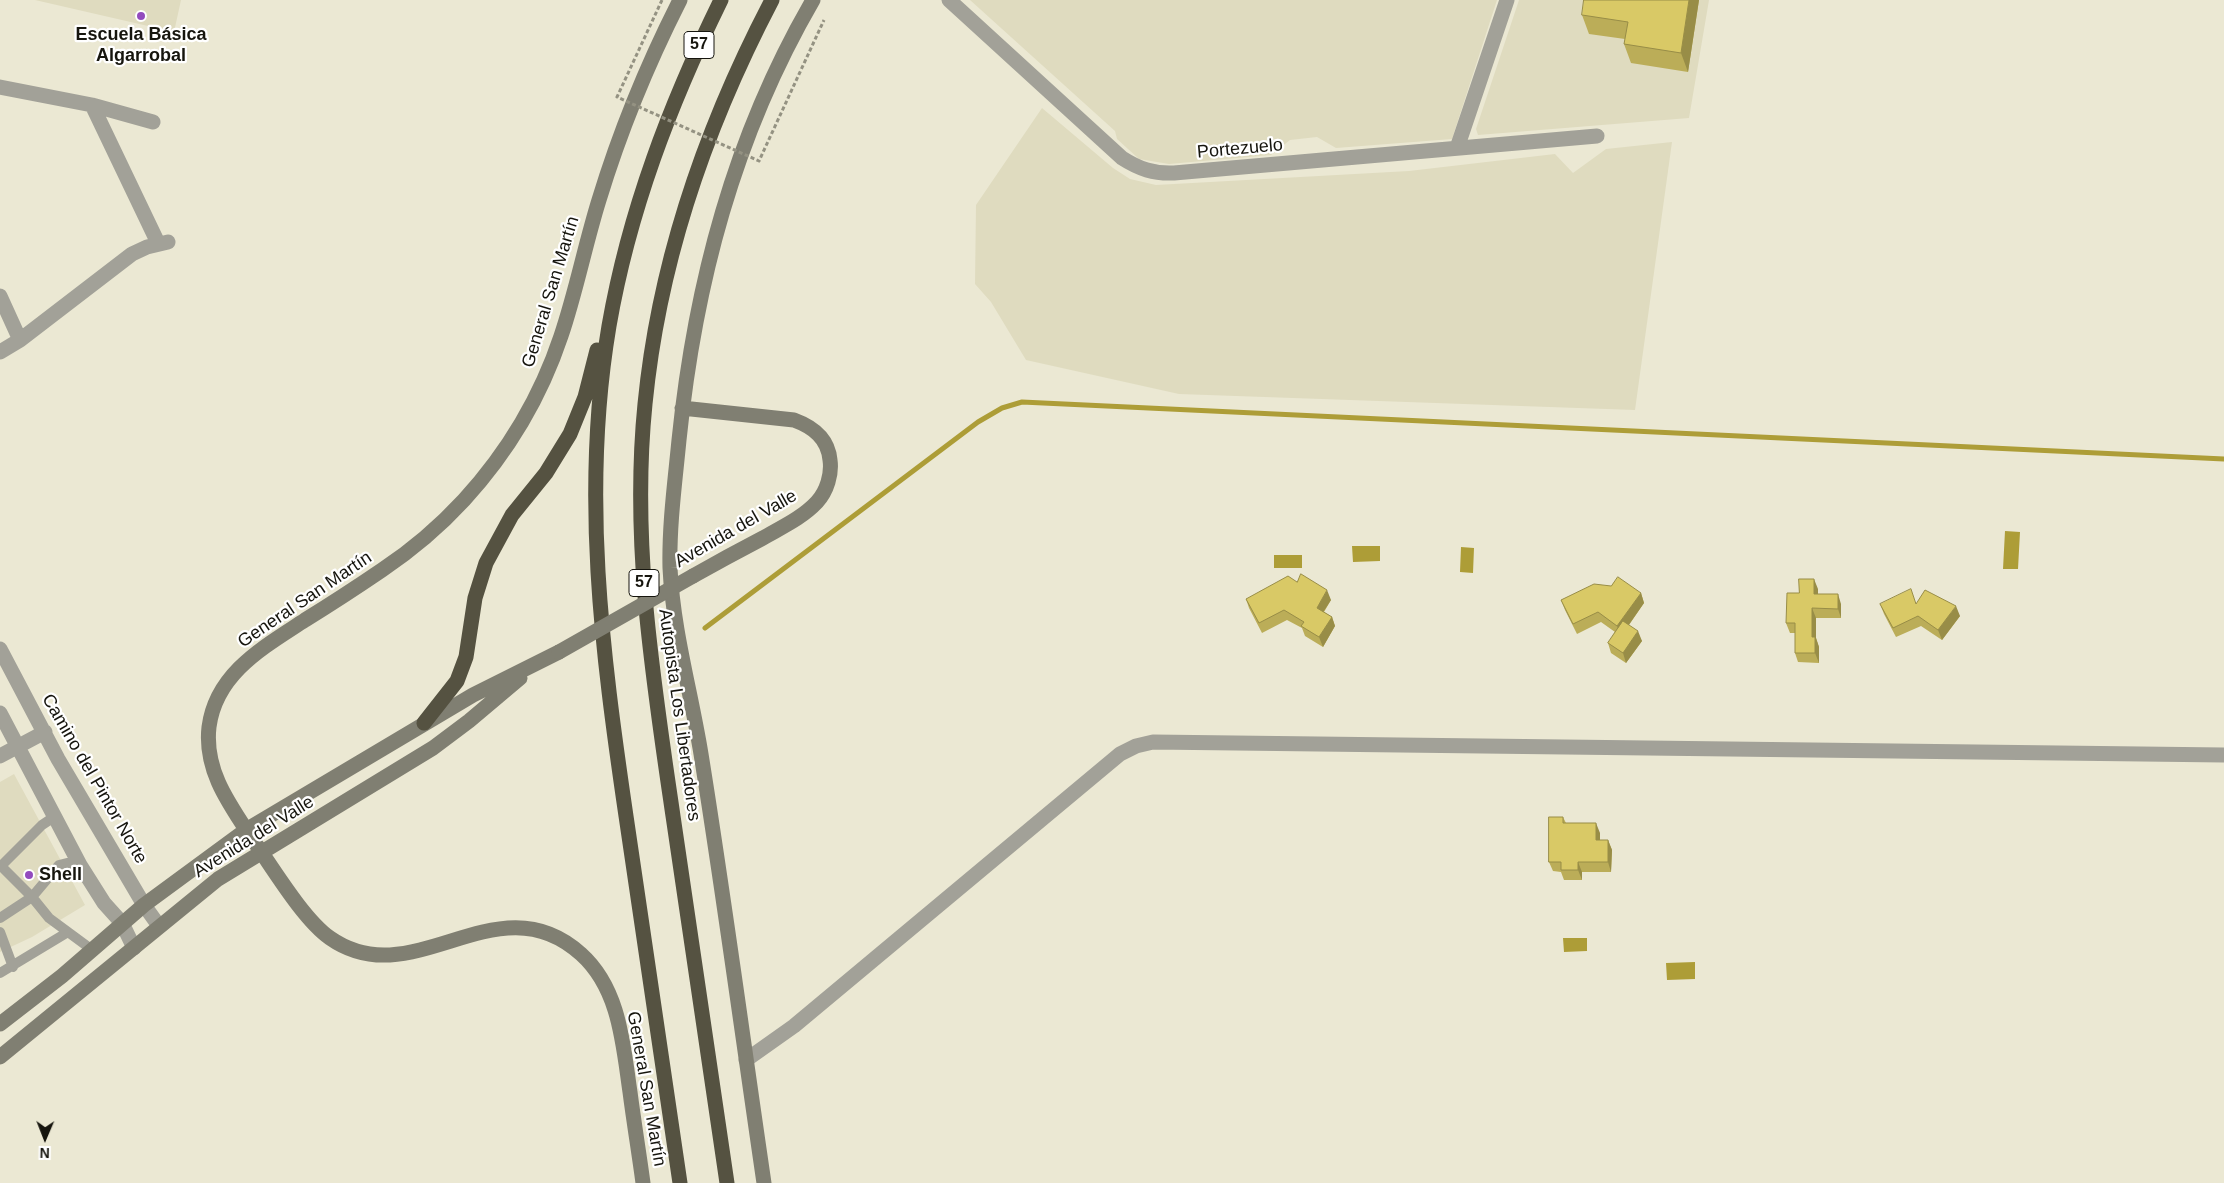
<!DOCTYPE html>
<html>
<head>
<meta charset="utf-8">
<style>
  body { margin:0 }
  #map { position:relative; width:2224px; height:1183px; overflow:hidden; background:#ebe8d3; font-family:Arial,sans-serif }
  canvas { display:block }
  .north { position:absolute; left:20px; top:1113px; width:50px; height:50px; -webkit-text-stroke:4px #fff; paint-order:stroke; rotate:181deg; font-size:14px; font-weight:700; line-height:20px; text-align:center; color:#16150e }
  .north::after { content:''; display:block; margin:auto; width:18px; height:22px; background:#16150e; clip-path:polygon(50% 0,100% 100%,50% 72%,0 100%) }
</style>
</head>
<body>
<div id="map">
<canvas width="2224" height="1183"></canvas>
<div class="north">N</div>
</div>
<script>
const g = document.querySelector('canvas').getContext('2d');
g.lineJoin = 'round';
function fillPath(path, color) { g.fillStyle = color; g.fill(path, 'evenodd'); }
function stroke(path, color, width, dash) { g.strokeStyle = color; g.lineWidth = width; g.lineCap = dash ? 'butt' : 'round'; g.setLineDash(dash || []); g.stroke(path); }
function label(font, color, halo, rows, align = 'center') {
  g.font = font + ' Arial,sans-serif'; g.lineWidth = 4.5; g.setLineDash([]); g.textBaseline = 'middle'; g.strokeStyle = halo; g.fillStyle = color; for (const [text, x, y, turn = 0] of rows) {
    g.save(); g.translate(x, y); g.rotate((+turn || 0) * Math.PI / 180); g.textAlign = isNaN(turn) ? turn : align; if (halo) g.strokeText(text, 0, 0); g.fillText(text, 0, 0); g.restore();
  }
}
const built = new Path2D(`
  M35,0h146l-7,32z
  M970,0h527l-45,139 -116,9 -19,-11 -27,3 -19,15 -102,9 -30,-5 -22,-20 -2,-8z
  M1519,0h190l-20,118 -211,17 -2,-6z
  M1042,108l71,60 17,11 26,6 253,-14 146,-17 18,19 33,-24 66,-7 -37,268 -456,-16 -153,-34 -35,-58 -16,-18 1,-79z
  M14,774l71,131 -53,32 -32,15v-170z`);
const water = new Path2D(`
  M2005,531l15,1 -2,37h-15z
  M1352,546h28v15l-27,1z
  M1461,547l13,1 -1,25 -13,-1z
  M1274,555h28v13h-28z
  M1563,938h24v13l-23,1z
  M1695,962v17l-28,1 -1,-17z`);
const stream = new Path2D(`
  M705,628l273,-206 24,-14 20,-6 1202,57`);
const lane = new Path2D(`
  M1,866l31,31 17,21 42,31
  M0,867l42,-42 12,-8
  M0,918l32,-21 27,-32 8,-2 13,2
  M0,932l13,35
  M0,973l68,-41`);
const street = new Path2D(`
  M949,0l173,158c17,11 32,16 52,15l423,-37
  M0,87l92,18 61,17
  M92,105l66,138
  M1457,148l50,-148
  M0,296l20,44
  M0,352l20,-12 112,-86 15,-7 21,-5
  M0,649l58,110 86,146 15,21
  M0,713l80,152 24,38 18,20 12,25
  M0,756l45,-24
  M746,1060l48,-34 326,-272 16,-8 17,-4 1071,13`);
const secondary = new Path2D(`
  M682,408l112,12c19,7 34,18 36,40 2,14 -3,31 -13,42 -15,16 -35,25 -54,36 -23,12 -47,25 -70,38
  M0,1024l62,-48 82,-71 102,-75 227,-135 86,-43
  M0,1057l218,-178 215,-131 36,-27 51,-43
  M643,1183c-4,-30 -9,-60 -13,-91 -7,-47 -10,-103 -49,-138 -84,-76 -167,43 -251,-16 -27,-19 -57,-70 -77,-98 -23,-35 -49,-69 -44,-113 7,-54 55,-80 96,-107 26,-16 52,-33 77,-50 30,-20 58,-44 82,-70 43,-47 77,-104 97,-164 15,-44 24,-91 38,-136 21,-69 48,-135 81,-200
  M764,1183c-21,-143 -40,-286 -63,-429 -10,-62 -28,-123 -31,-186 -1,-43 5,-86 9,-128 16,-156 55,-304 134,-440`);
const highway = new Path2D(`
  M424,723l33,-42 9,-24 9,-59 11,-35 26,-48 34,-42 24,-39 15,-37 12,-47
  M680,1183c-18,-122 -37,-244 -54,-367 -24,-164 -45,-324 -17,-490 20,-115 61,-222 112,-326
  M727,1183c-18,-122 -36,-245 -54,-367 -20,-137 -42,-274 -28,-412 14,-143 61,-278 127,-404`);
const pathBridge = new Path2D(`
  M662,0l-45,97 142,64 65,-141`);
const secondaryBridge = new Path2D(`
  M559,652l134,-76`);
const wall = new Path2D(`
  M1699,0l-11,72 -57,-9 -7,-19 1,-5 -36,-5 -7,-19z
  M1297,582l34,18 -7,12 8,5 3,9 -12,21 -18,-11 -3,-8 -15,-8 -25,13 -13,-25 -3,-9z
  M1818,589v5l23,10v14h-25v20l3,9v16l-21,-1 -3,-9v-20h-5l-4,-10z
  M1641,593l3,10 -15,22 13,16 -16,22 -15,-10 -3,-10 7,-11 -14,-10 -24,12 -12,-24 -4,-10z
  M1880,604h36l44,12 -18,24 -21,-14 -25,11 -12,-23z
  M1563,817l3,6 34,10v7h8l4,10 -1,22h-29v8h-18l-3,-8 -8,-1 -4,-9z`);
const shadedWall = new Path2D(`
  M1689,0h10l-11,72 -7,-19z
  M1814,579l4,10v15l-4,-10z
  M1327,590l4,10 -11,17 -3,-9z
  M1641,593l3,10 -23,33 -4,-10z
  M1838,594l3,10v14l-3,-9z
  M1956,606l4,10 -18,24 -4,-10z
  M1812,608l4,10v20l3,9v16l-4,-10 -3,-16z
  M1332,617l3,9 -12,21 -4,-10z
  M1638,631l4,10 -16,22 -3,-10z
  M1596,823l4,10v17l-4,-10z
  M1608,840l4,10 -1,22 -3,-10z
  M1578,862l4,10v8l-4,-10z`);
const building = new Path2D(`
  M1584,0h105l-8,53 -57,-9 4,-22 -46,-7z
  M1301,574l26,16 -10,18 15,9 -13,20 -18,-11 3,-4 -20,-12 -25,13 -13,-24 42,-23 9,6z
  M1618,577l23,16 -24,33 -19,-14 -25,12 -12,-24 33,-16 17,2z
  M1799,579h15v15h24v15l-26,-1v29h3v16h-20v-30h-9l1,-30h12z
  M1911,589l5,15 9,-14 31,16 -18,24 -20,-14 -25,12 -13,-24z
  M1623,621l15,10 -15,22 -15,-10z
  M1549,817h14v6h33v17h12v22h-30v8h-17v-8h-12z`);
const markers = [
  [141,16,5,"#934bbe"],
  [29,875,5,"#934bbe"]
];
const shields = [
  [699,45,30],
  [644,583,30]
];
const shieldNames = [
  ["57",699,45],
  ["57",644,583]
];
const poiNames = [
  ["Escuela Básica",141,35],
  ["Algarrobal",141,56],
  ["Shell",39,875,"left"]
];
const streetNames = [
  ["Portezuelo",1240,149,-5],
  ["General San Martín",551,292,-73],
  ["Avenida del Valle",736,529,-30],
  ["General San Martín",305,600,-34],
  ["Autopista Los Libertadores",679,715,82],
  ["Camino del Pintor Norte",94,779,60],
  ["Avenida del Valle",254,837,-32],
  ["General San Martín",646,1089,80]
];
fillPath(built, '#dfdbbf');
fillPath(water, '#ad9d37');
stroke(stream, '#ad9d37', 5);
stroke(lane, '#a2a198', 10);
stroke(street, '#a2a198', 15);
stroke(secondary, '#807f72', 15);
stroke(highway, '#555241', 15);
stroke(pathBridge, '#949282', 3, [4, 2.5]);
stroke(secondaryBridge, '#807f72', 15);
fillPath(wall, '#bbad58');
fillPath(shadedWall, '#988d47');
fillPath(building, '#d9c966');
stroke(building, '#988d47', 1);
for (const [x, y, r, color] of markers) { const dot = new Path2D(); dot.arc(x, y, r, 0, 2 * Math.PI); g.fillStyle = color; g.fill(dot); stroke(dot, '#fff', 2); }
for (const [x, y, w] of shields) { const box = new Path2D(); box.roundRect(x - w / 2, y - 13.5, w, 27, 4); g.fillStyle = '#fff'; g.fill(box); stroke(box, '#16150e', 1); }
label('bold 16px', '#16150e', null, shieldNames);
label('bold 18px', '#16150e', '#fff', poiNames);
label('18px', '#16150e', '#fff', streetNames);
</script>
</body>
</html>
